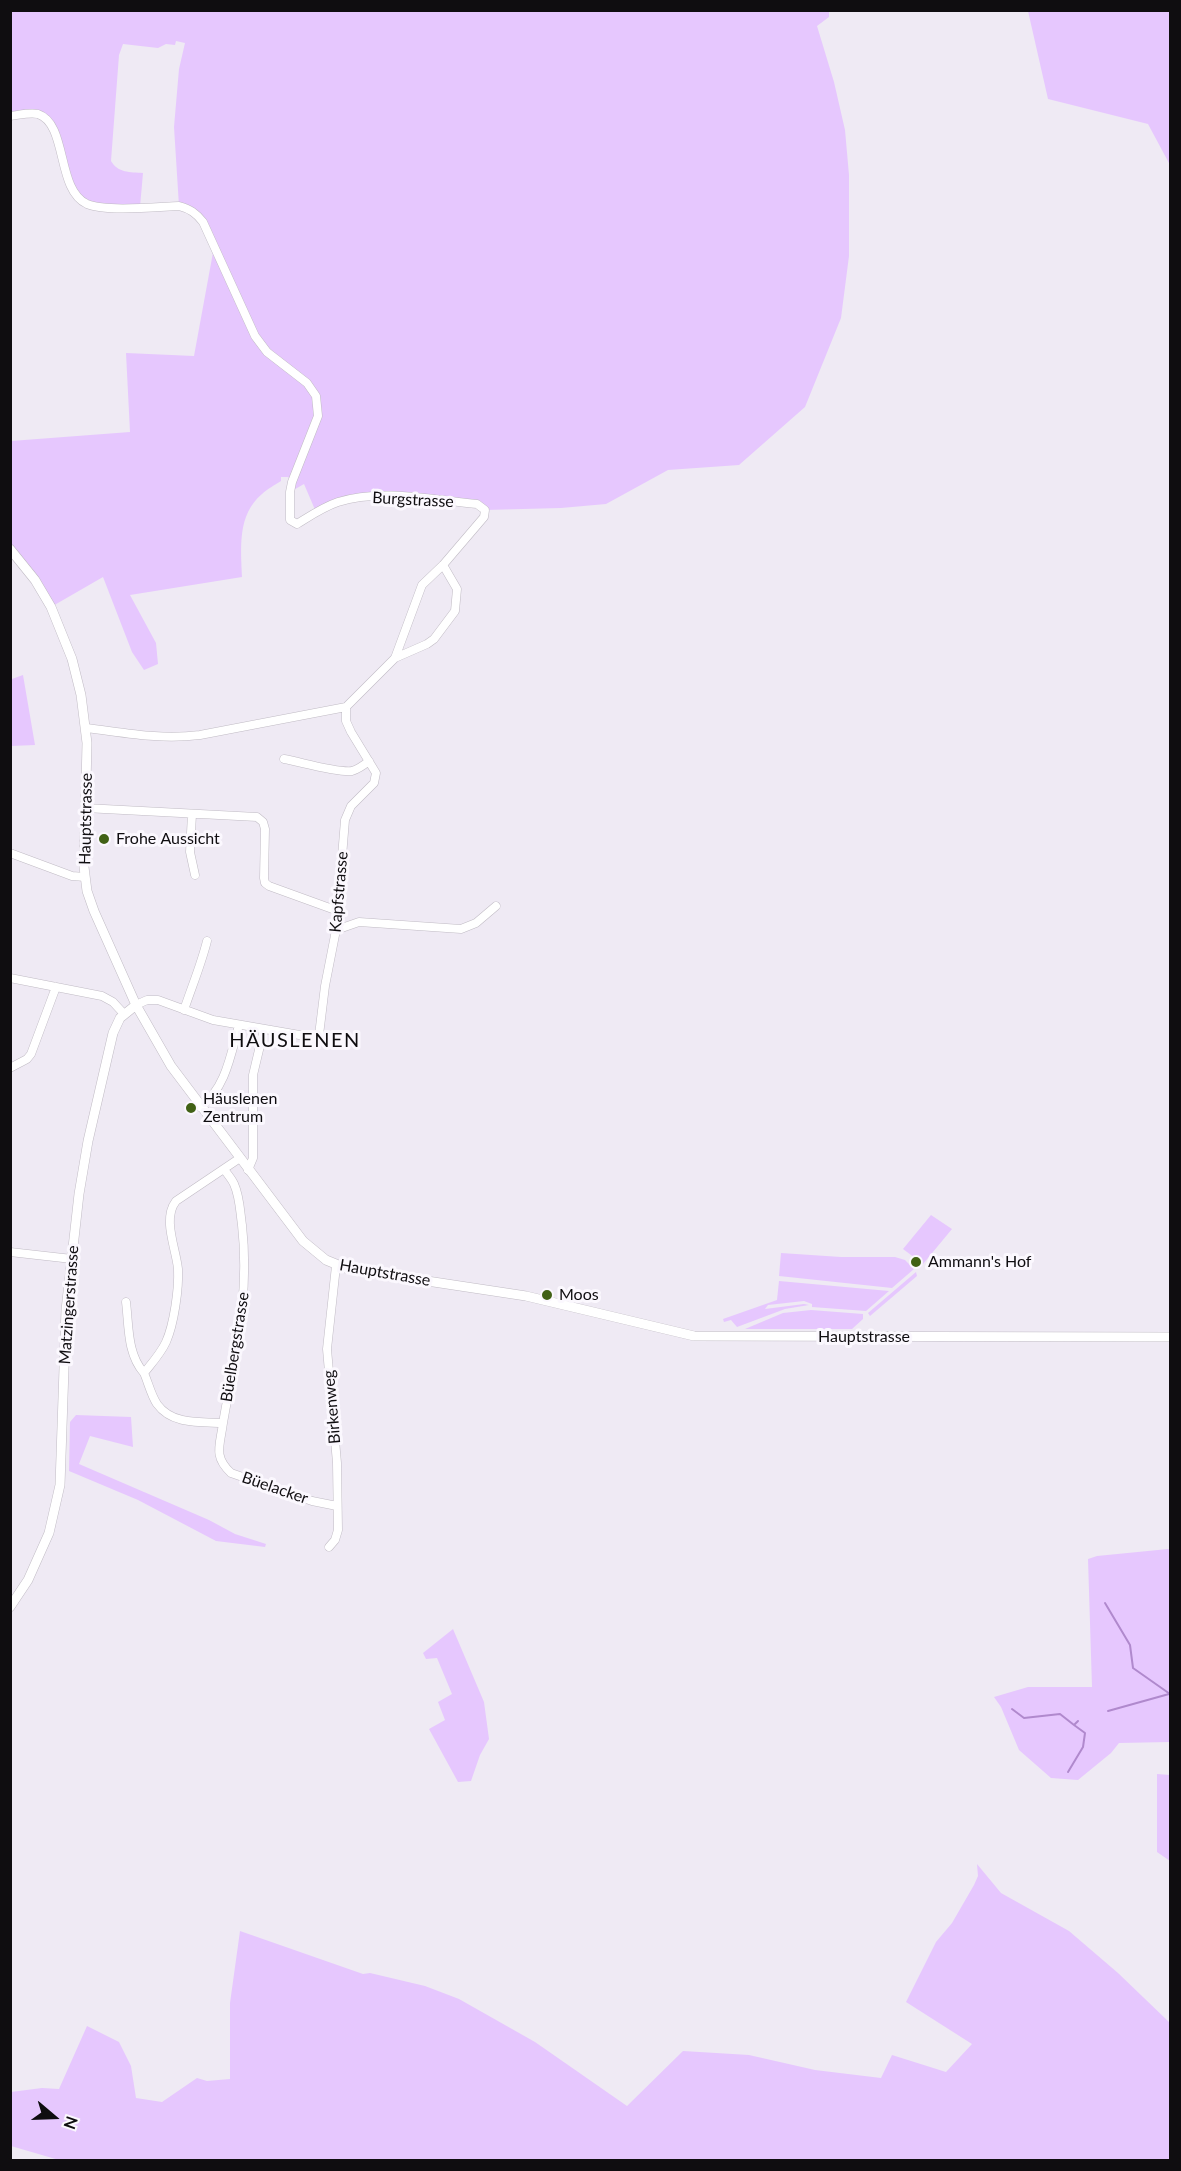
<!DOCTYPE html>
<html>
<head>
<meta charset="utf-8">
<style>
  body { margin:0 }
  #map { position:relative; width:1181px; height:2171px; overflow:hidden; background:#efeaf4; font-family:Lato,sans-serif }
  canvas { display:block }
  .frame { position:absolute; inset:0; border:12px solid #0f0d10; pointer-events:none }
  .north { position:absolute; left:24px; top:2087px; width:60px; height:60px; -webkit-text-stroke:4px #fbf8fe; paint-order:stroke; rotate:109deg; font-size:16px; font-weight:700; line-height:24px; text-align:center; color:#0f0d10 }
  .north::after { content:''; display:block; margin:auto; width:21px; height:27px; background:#0f0d10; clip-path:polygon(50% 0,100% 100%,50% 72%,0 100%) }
</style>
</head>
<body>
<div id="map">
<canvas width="1181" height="2171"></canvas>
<div class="frame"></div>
<div class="north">N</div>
</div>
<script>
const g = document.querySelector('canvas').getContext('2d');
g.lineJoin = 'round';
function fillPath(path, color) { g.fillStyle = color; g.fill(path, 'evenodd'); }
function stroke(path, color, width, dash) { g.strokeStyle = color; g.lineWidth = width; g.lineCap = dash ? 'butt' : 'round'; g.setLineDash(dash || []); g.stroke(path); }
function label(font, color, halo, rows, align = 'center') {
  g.font = font + ' Lato,sans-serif'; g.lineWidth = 6; g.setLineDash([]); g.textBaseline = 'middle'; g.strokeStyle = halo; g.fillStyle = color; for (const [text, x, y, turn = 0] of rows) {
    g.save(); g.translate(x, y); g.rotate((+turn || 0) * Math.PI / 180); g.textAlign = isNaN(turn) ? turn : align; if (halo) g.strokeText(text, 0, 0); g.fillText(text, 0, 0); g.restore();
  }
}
const green = new Path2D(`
  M11,11h818v6l-12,9 17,56 11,48 4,45v81l-8,62 -36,89 -66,58 -71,5 -62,34 -45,4 -76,2 -8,-6 -80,-8 -37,1 -44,15 -12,-28 -14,8 2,-10 -4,-5h-7v4c-6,4 -14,8 -19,13 -25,21 -21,54 -20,83l-112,18 26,48 2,21 -14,6 -12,-18 -29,-75 -52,30 -40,-58v-108l119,-9 -4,-79 68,3 20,-109 -11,-25 -24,-16 -5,-79 5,-58 6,-26 -9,-2 -1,4 -9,-1 -8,4 -35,-4 -4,11 -8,106c7,12 19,11 32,12l-3,34h-40l-21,-9 -26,-69 -15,-15 -27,2z
  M1028,11h142v154l-22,-41 -100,-25z
  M23,675l12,70 -24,1v-69l1,2z
  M931,1215l21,14 -29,35 -20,-15z
  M781,1253l60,4h54l10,3 9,9 -22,19 -113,-12z
  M916,1272l1,4 -47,40 -2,-3z
  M779,1281l110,10 -23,20 -54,-4v-3l-8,-3 -36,4 -3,4 39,-5 5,1 -24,4 -48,18 -6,-7 -7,2 -1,-3 54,-19z
  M811,1310l52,4v5l-11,10h-107l38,-16z
  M76,1415l55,2 2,30 -43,-11 -11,28 130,56 26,14 31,10 -1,3 -49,-6 -78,-41 -69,-29 1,-49z
  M1168,1549l2,1v192l-51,1 -8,10 -33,27 -27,-2 -32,-28 -18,-43 -7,-10 34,-10h64l-4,-128 9,-3z
  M453,1629l31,73 5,37 -9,16 -9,26 -13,1 -29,-53 16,-9 -7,-18 14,-8 -15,-36 -11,1 -3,-6z
  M1157,1774l13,1v86l-13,-9z
  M977,1864l24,29 68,38 49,42 51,49 1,-2v140h-1111l-48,-14v-54l31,-4 17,1 28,-63 32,16 12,24 5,32 26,4 35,-24 10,3 23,-2v-76l10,-72 123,43 7,-1 55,13 34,13 76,43 92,64 56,-55 66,4 66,15 66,8 11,-23 54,17 26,-28 -66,-42 30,-60 16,-19 22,-38 4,-9z`);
const stream = new Path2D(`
  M1105,1603l25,42 3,23 37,26
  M1012,1709l12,9 36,-4 14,11
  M1108,1711l61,-17
  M1068,1772l15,-25 2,-14 -11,-8 4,-4`);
const minor = new Path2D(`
  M10,116c9,-1 20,-4 28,-2 30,10 18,76 49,90 19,8 69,3 92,2 11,3 17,7 24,16l52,114 12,16 40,31 9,13 2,20 -26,66 -2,10v28l7,4c13,-8 26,-17 41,-22 44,-14 95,-2 139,2l8,6 -1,7 -41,48 -21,20 -27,73 -49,49 -146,28c-40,5 -73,-2 -114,-7
  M395,658l32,-14 7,-5 21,-28 2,-22 -14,-24
  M284,759c17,3 53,14 68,12 7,-2 12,-6 17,-10
  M85,808l172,9 6,5 2,7 -1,49 1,5 4,3 69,25
  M192,814l-2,38 5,23
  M10,853l62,23 13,1
  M336,930l23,-8 102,7 15,-6 20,-17
  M10,978l92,18 11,6 11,12
  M136,1005l11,-5h11l55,20 98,17h5l3,-2 6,-49 11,-56 9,-110 6,-14 23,-23 2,-10 -25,-41 -5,-11v-14
  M184,1010c8,-24 17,-45 23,-69
  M10,1068l17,-9 4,-5 25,-67
  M200,1107c26,-18 31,-54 39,-82
  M224,1169c3,5 8,10 10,15 6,13 6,28 8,41 8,71 -7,129 -19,198 -23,-1 -51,2 -66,-19 -6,-9 -9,-22 -13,-31 8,-10 17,-20 22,-31 8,-18 13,-53 12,-73 -2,-21 -16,-50 -2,-68l64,-43
  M248,1170l5,-12v-83l11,-46
  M10,1252l62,7
  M126,1302c3,24 1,52 18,71
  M223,1423c-3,23 -10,33 8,50l81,28 25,5
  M329,1547l6,-7 3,-10 -1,-67 -10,-114 9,-83`);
const tertiary = new Path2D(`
  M10,549l25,31 16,27 21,52 9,36 6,48 -3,124 3,24 7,20 42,94 35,61 132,175 23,19 22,9 178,27 168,40 476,1
  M10,1607l18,-27 21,-47 11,-48 6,-175 13,-116 9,-53 25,-108 7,-15 16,-13`);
const markers = [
  [104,839,6,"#416115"],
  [191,1108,6,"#416115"],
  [916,1262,6,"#416115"],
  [547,1295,6,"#416115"]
];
const streetNames = [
  ["Burgstrasse",413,500,3],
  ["Hauptstrasse",86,819,-89],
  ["Kapfstrasse",339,892,-85],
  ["Hauptstrasse",385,1273,10],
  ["Matzingerstrasse",69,1305,-86],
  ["Hauptstrasse",864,1337],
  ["Büelbergstrasse",235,1347,-81],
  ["Birkenweg",332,1407,-95],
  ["Büelacker",275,1488,19]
];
const poiNames = [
  ["Frohe Aussicht",116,839],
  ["Häuslenen",203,1099],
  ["Zentrum",203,1117],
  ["Ammann's Hof",928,1262],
  ["Moos",559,1295]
];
const quarterNames = [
  ["HÄUSLENEN",295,1041]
];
fillPath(green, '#e6c7fe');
stroke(stream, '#b089cd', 2);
stroke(minor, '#c0bbc4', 9);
stroke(tertiary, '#c0bbc4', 10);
stroke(minor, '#fff', 8);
stroke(tertiary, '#fff', 9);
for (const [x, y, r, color] of markers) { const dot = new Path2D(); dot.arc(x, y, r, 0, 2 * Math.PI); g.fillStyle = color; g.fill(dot); stroke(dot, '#fbf8fe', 2); }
label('16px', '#0f0d10', '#fbf8fe', streetNames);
label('16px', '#0f0d10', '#fbf8fe', poiNames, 'left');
g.letterSpacing = '1.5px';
label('20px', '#0f0d10', '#fbf8fe', quarterNames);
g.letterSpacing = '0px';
</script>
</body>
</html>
